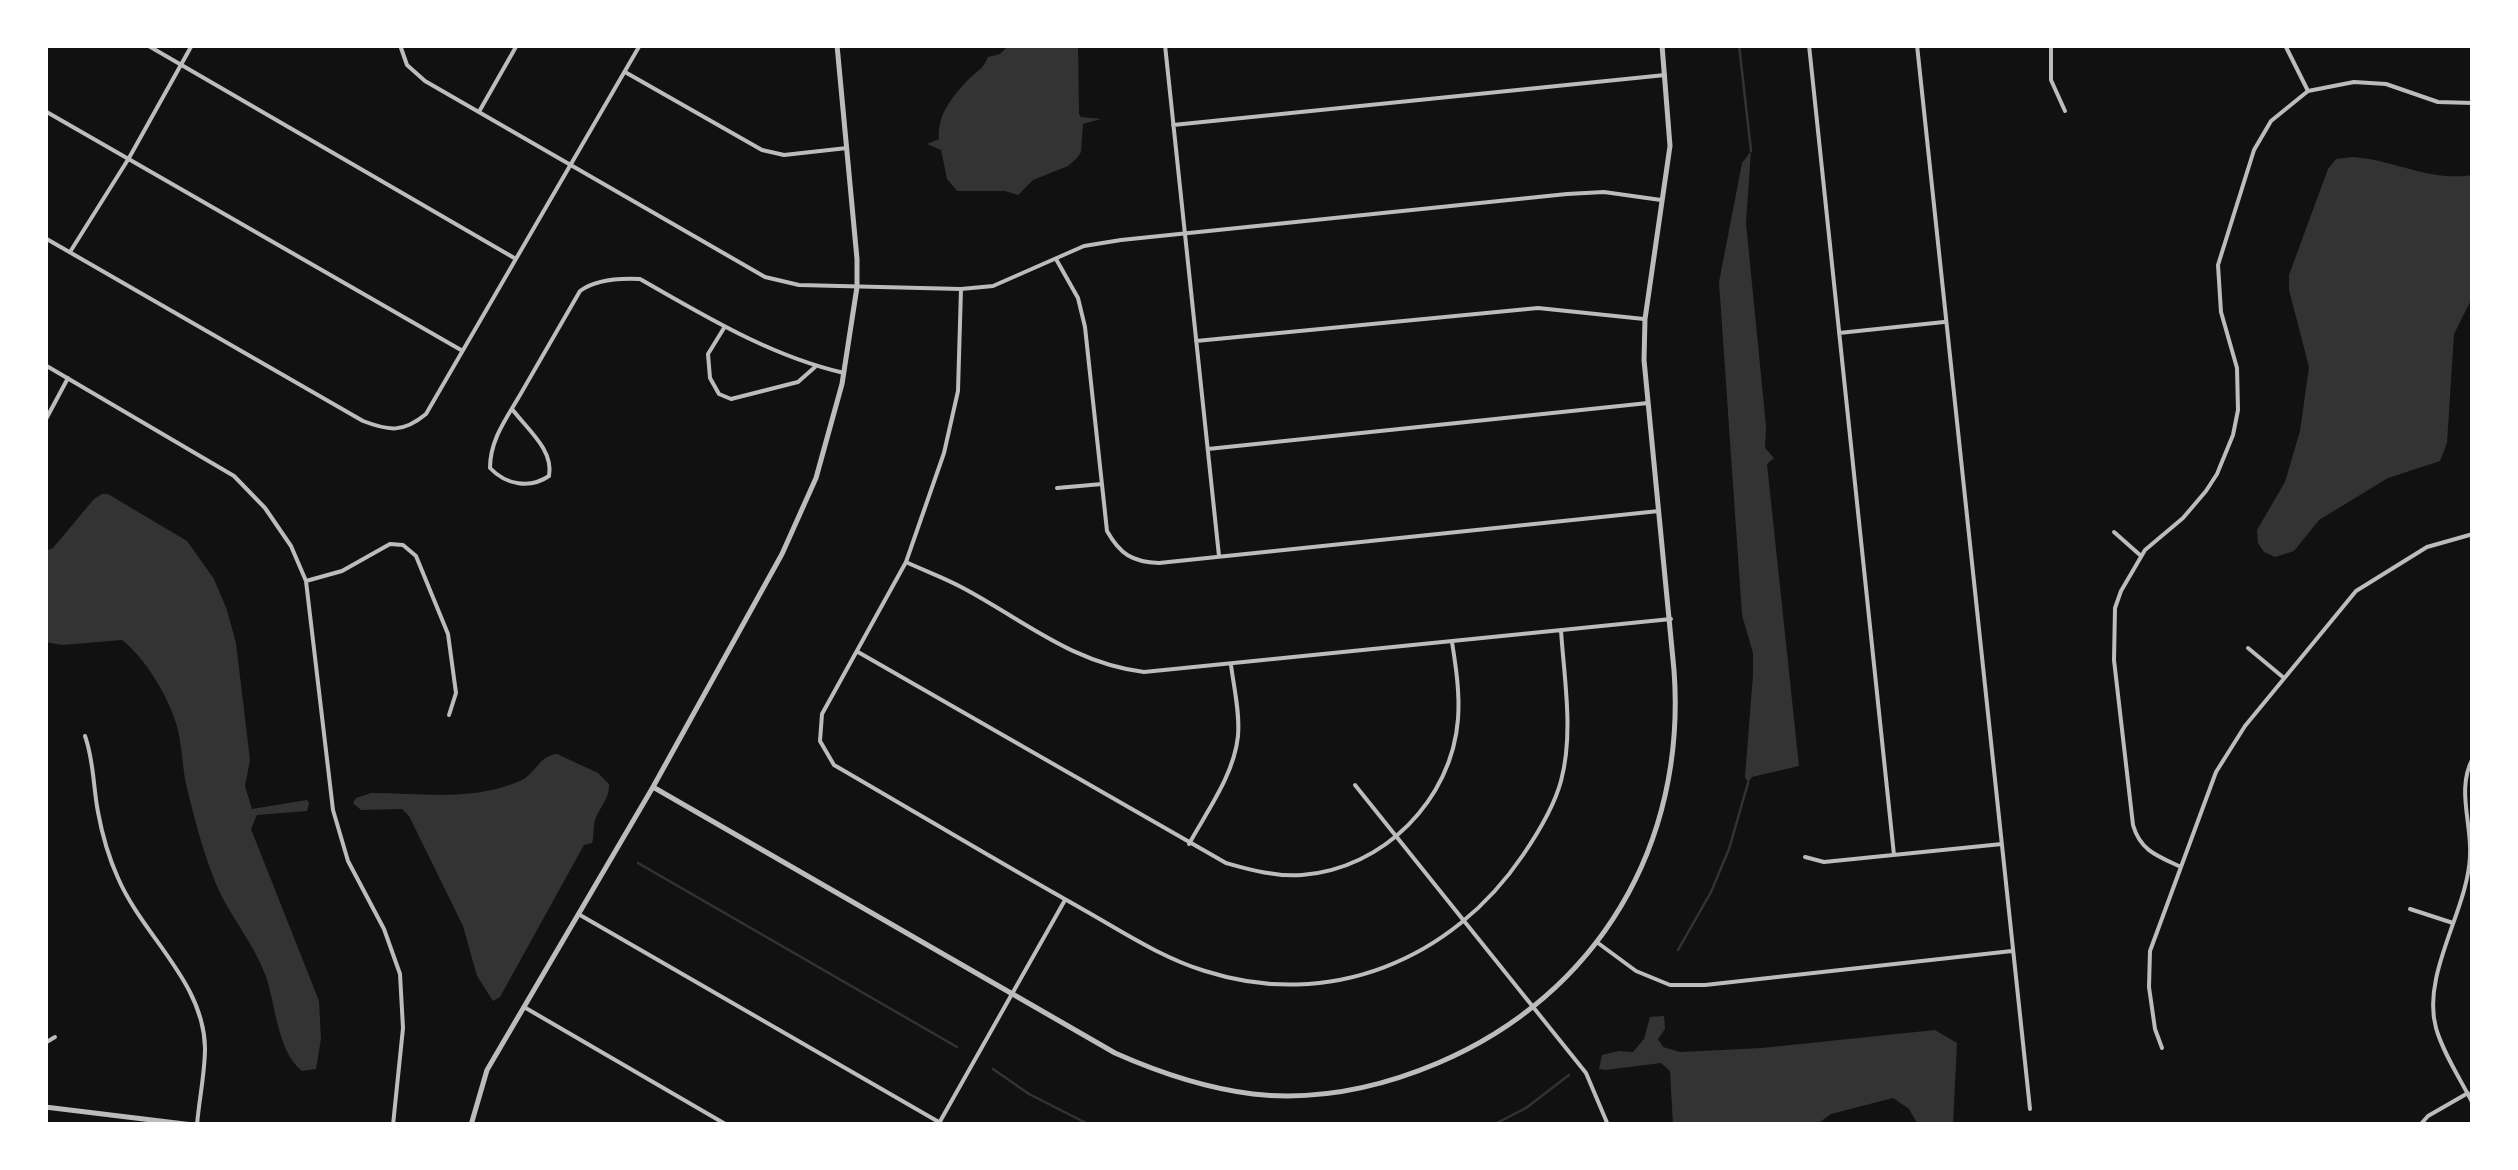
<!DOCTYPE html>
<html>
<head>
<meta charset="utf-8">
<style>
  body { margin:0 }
  #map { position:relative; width:2518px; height:1170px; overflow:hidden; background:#111; font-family:Karla,sans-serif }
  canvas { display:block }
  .frame { position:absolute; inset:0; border:48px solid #fff; pointer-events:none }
</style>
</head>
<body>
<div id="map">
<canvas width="2518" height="1170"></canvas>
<div class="frame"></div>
</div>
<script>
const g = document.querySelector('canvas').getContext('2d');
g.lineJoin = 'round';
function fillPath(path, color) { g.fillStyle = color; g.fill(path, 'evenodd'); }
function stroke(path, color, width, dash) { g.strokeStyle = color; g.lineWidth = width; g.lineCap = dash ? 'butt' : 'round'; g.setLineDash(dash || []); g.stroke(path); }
const water = new Path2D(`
  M1009,45h69l1,69 2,3 20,2 -18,5 -2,28 -4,6 -9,8 -35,14 -15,15 -13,-4h-48l-10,-12 -6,-29 -14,-6 12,-5c-2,-23 12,-41 28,-58 8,-9 16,-11 21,-24l12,-3z
  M1751,151l-5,72 20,203 -1,22 9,10 -7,6 32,302 -47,11 -4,6 -3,-6 8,-102v-22l-11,-38 -23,-333 23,-119z
  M2353,157c42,3 77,25 120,18v121l-19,38 -7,109 -7,18 -52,17 -69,42 -25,31 -19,6 -11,-5 -6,-9 -1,-13 28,-48 15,-51 9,-64 -20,-77v-15l39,-106 8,-10z
  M102,494h6l79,47 27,38 13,31 9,33 14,117 -5,26 7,23 55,-9 2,3 -2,8 -50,4 -6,14 68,172 2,38 -5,30 -14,2c-25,-20 -26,-67 -37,-97 -13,-34 -38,-61 -51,-95 -12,-31 -20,-62 -28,-95 -4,-20 -4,-42 -10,-61 -9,-28 -30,-64 -54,-83l-60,5 -17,-3v-91l8,-3 41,-49z
  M557,754l41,19 11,11c1,17 -14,27 -15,42 -1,6 0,12 -2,17l-8,2 -84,152 -7,4 -16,-25 -14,-50 -54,-110 -7,-7 -41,1 -8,-7 3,-5 15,-5c52,0 99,9 149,-12 16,-7 18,-25 37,-27z
  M1664,1016l1,13 -7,10 5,8 17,5 82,-4 173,-18 22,13 -4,82h-35l-9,-16 -16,-11 -62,16 -15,11h-143l-3,-54 -9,-8 -56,7 -6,-1 3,-14 17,-4 14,1 11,-13 6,-22z`);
const stream = new Path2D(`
  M1739,45l12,106
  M638,863l319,184
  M1678,950l33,-58 18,-43 19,-66
  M993,1069l36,25 61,31
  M1493,1125l33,-17 43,-33`);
const minor = new Path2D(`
  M147,45l369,214
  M400,45l7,20 18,16 340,196 34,8 162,4 32,-3 91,-40 37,-6 446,-46 37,-2 57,8
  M1165,45l54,511
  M1809,45l85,810
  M1917,45l113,1064
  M2051,45v35l14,31
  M2285,45l23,46
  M625,72l137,78 22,5 63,-7
  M480,110l37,-65
  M45,111l416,239
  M1173,125l492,-50
  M45,238l318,183c26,10 40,12 63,-7l214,-369
  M70,252l59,-94 63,-113
  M1056,259l22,39 7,29 22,204c13,23 25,31 52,32l500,-52
  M961,289l-3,102 -14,62 -38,109 -84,152 -2,27 14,24c83,48 166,98 250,145 39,22 78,48 121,61 124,40 247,-11 318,-116 15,-22 31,-48 38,-74 13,-48 3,-103 0,-151
  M724,328l-16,26 2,24 9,16 12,5 67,-17 17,-15
  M1839,333l105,-11
  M1196,341l342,-33 106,11
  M45,365l189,111 31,32 26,38 15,35 27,229 15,51 36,68 16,45 3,54 -10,97
  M512,409c15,20 42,41 37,67 -19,13 -43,9 -59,-8 0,-28 16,-49 30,-73l60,-104c16,-12 40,-13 60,-12 65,37 130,77 204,94
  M45,421l23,-43
  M1208,449l440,-46
  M1057,488l45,-4
  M2114,532l26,23
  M906,562c19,9 39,16 57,26 62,33 109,75 181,84l527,-53
  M306,581l36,-10 48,-27 13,1 13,11 32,78 8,59 -7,22
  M2248,648l36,30
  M858,652l368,211c25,7 49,14 76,12 81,-6 150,-75 156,-156 2,-25 -2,-52 -6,-77
  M85,736c9,25 8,50 13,76 4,22 11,46 20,66 25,58 86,104 87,170 0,25 -6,52 -8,77
  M2473,758c-17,31 -1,65 -3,98 -2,54 -49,118 -34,172 7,25 25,52 37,76
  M1355,785l231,288 22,52
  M1189,844c18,-33 45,-69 49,-108 2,-23 -4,-48 -7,-71
  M1805,857l19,5 178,-18
  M2179,866c-22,-10 -39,-16 -46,-41l-19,-165 1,-52 6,-17 24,-41 38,-32 23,-27 11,-17 16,-39 5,-25 -1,-42 -16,-56 -3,-47 36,-115 17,-29 37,-30 46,-9 32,2 52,18 35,1
  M2410,909l43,14
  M580,915l364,210
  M1598,943l38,28 34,14h35l307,-34
  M524,1007l203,118
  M45,1043l10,-6
  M2162,1048l-7,-19 -6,-42 1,-36 66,-179 29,-46 111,-135 71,-44 46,-13
  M938,1125l127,-225
  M2420,1125l8,-9 40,-23`);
const tertiary = new Path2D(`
  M653,787l462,266c45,20 89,35 138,41 63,7 126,-6 185,-31 160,-68 249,-219 236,-393l-30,-310 1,-41 25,-173 -8,-101
  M45,1107l148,18
  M471,1125l16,-55 166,-283 129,-233 34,-76 26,-94 15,-97v-28l-20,-214`);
fillPath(water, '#333');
stroke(stream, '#333', 2.5);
stroke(minor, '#bcbcbc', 4);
stroke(tertiary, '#bcbcbc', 5);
</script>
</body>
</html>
